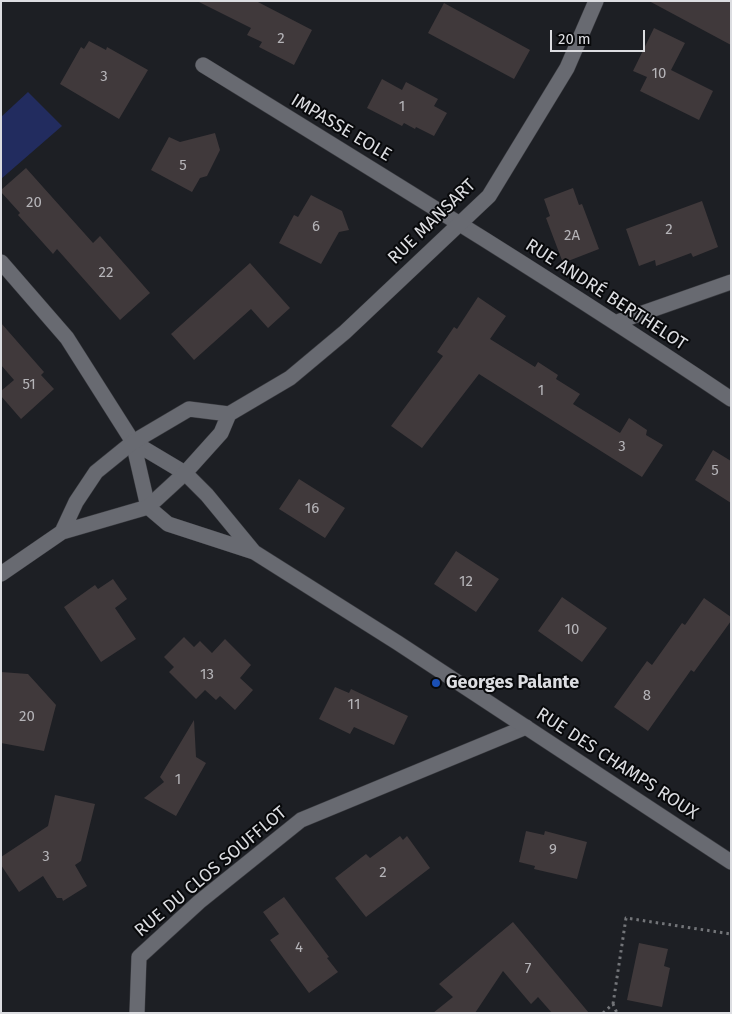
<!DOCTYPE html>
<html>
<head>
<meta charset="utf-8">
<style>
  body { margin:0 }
  #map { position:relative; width:732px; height:1014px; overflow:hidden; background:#1d1f24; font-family:"Fira Sans",sans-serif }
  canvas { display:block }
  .frame { position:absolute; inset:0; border:2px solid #dcdde1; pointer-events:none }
  .scale { position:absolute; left:550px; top:30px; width:95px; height:22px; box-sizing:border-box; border:2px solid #dcdde1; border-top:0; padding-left:6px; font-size:15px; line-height:18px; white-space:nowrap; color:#dcdde1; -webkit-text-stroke:4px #08090b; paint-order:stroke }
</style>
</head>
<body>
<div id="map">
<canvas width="732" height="1014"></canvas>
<div class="frame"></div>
<div class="scale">20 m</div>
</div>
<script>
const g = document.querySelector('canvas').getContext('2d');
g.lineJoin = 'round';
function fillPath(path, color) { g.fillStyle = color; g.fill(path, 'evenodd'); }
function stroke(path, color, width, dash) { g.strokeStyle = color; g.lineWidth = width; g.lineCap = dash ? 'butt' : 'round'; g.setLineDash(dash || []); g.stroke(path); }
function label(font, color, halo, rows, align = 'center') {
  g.font = font + ' "Fira Sans",sans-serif'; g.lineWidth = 4; g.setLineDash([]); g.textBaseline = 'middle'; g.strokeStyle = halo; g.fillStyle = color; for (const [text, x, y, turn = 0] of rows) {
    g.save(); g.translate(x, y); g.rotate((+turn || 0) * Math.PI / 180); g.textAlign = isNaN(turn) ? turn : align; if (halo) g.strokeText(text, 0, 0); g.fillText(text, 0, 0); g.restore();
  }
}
const green = new Path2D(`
  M28,92l34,34 -61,53v-62z`);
const building = new Path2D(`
  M197,1h59l56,29 -18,35 -35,-18 3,-5 -15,-7 4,-7z
  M649,1h82v44z
  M444,3l86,47 -16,29 -86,-46z
  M654,28l31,15 -14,27 42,21 -14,29 -59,-29 7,-14 -14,-6z
  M89,41l17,9 1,-3 41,23 -29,49 -59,-35 21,-37 3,2z
  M382,79l20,11 4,-8 32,17 -4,7 13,7 -13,23 -18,-9 -1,2 -11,-6 -2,3 -35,-18z
  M215,133l5,17 -13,26 -7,2 -8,14 -41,-22 18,-33 11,5z
  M26,168l67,75 7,-7 50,57 -30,27 -63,-71 -4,5 -35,-39 2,-2 -19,-21v-2z
  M573,188l6,17 3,-1 17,45 -36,14 -17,-45 4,-2 -6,-17z
  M311,195l31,16 7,19 -10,2 -18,32 -42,-21 15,-28 4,2z
  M702,201l16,46 -25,10 -2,-4 -35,13 -1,-6 -16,6 -13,-37z
  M250,263l40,45 -22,20 -17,-19 -57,51 -23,-26z
  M478,297l28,19 -16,23 45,28 3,-5 20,13 -2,4 24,15 -7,10 47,29 9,-15 18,12 -1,5 17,10 -21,32 -163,-103 -57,74 -31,-22 52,-70 -6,-4 17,-25 3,2z
  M1,323l43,49 -3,3 13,14 -33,30 -20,-23v-5l13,-11 -13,-15z
  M713,450l18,11v42l-36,-23z
  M299,479l46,29 -20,30 -46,-29z
  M456,551l43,28 -23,33 -42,-28z
  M113,579l14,20 -12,9 21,31 -35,23 -37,-55 31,-22 3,4z
  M562,597l45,31 -25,34 -44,-31z
  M704,598l27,19v4l-37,51 -3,-2 -43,61 -34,-24 33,-46 5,4 30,-42 3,2z
  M184,637l10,10 6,-6 12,12 13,-14 26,26 -11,13 13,12 -18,20 -15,-14 -4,4 -11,-10 -9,9 -27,-27 5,-5 -10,-10z
  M1,672l27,2 28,31 -12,46 -43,-8z
  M335,687l14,6 2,-4 57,27 -14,29 -40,-18 -4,7 -31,-15z
  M194,720l2,37 10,6 -30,53 -32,-18 20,-16 -4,-5z
  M55,795l40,9 -14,57 -6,4 12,21 -24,15 -1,-3h-5l-14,-22 -24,16 -18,-27v-8l47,-31z
  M526,831l18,4 1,-4 42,11 -10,37 -43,-10 1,-3 -16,-4z
  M400,836l3,4 4,-4 23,32 -64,49 -31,-39 31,-24 4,4z
  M284,897l45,60 -2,1 11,14 -29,21 -39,-53 9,-6 -16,-22z
  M513,922l76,91h-37l-14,-16 -7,7 -28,-33 -28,42h-42l20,-16 -14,-13z
  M639,943l29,6 -4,17 6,2 -8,39 -35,-7z`);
const path = new Path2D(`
  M613,1004l13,-86 105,16
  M603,1013l10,-9 4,9`);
const minor = new Path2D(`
  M203,65c177,109 355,218 528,334
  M1,262l66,76 66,104 15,65
  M617,322l114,-40
  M133,442l52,31
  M137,1013l2,-56 60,-55 102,-82 225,-93`);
const tertiary = new Path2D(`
  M185,473l22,22 47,57
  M148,507l20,17 86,28 144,91 333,219
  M62,532l14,-30 20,-30 37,-30 56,-33 40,5 61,-36 55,-46 144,-136 78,-128 29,-67
  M1,574l61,-42 86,-25 37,-34 36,-40 8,-19`);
const markers = [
  [436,683,5,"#1a4fb4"]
];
const numberNames = [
  ["2",281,39],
  ["10",659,74],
  ["3",104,77],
  ["1",402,107],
  ["5",183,166],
  ["20",34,203],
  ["6",316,227],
  ["2",669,230],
  ["2A",572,236],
  ["22",106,273],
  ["51",29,385],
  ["1",541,391],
  ["3",622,447],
  ["5",715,471],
  ["16",312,509],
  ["12",466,582],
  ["10",572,630],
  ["13",207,675],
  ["8",647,696],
  ["11",354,705],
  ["20",27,717],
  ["1",178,780],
  ["9",553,850],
  ["3",46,857],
  ["2",383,873],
  ["4",299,948],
  ["7",528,969]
];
const streetNames = [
  ["IMPASSE EOLE",341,128,31],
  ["RUE MANSART",432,222,-44],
  ["RUE ANDRÉ BERTHELOT",606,295,33],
  ["RUE DES CHAMPS ROUX",617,764,33],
  ["RUE DU CLOS SOUFFLOT",211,872,-40]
];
const poiNames = [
  ["Georges Palante",446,683]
];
fillPath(green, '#222c5f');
fillPath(building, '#40393b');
stroke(minor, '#3b3c41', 16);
stroke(tertiary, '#3b3c41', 16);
stroke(path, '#737579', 3, [2.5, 4]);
stroke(minor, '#686a71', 15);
stroke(tertiary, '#686a71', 15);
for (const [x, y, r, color] of markers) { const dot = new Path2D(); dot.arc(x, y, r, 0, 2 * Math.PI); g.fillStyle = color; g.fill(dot); stroke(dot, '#08090b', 2); }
label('15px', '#b5b4b8', null, numberNames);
label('18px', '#dcdde1', '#08090b', streetNames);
label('bold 18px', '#dcdde1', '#08090b', poiNames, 'left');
</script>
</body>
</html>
